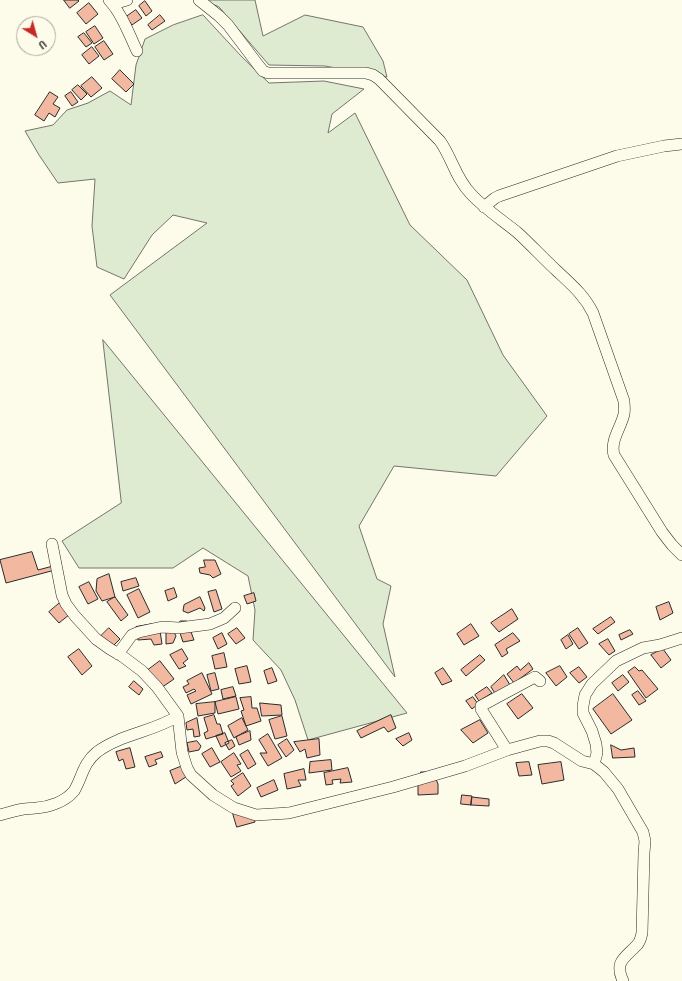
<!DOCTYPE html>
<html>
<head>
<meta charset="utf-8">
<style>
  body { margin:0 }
  #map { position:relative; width:682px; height:981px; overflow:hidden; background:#fdfbea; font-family:"Archivo Narrow",sans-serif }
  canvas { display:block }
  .north { position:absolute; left:16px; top:16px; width:40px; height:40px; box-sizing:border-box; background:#fdfbea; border:1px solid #a9a89e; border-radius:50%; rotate:143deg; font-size:11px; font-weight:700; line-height:16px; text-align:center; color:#2b2b2b }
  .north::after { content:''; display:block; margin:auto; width:14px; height:18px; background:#c62828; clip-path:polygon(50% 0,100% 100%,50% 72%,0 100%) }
</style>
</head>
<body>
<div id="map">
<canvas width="682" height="981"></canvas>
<div class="north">U</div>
</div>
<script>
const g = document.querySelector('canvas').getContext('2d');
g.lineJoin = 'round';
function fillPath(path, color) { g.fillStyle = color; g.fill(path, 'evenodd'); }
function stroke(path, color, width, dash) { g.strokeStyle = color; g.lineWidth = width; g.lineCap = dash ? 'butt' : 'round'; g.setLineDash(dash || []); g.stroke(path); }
const green = new Path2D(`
  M201,0h54l8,36 42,-21 58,12 20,34 4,16 -62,-11 -56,-1 -50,-58z
  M203,15l39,42 27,26 55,-2 40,8 -32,25 -4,19 27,-20 55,112 57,55 36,75 44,61 -51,60 -102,-10 -35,60 18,53 14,7 -8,38 12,53 -285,-382 97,-72 -34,-8 -21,20 -28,44 -27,-12 -5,-41 3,-47 -37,4 -19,-28 -14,-24 28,-6 14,-15 21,-7 22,-12 21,14 5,-40 9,-26 28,-14z
  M103,340l304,373 -99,27 -13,-40 -14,-30 -28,-30 2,-30 -7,-34 -45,-28 -30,20h-94l-17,-27 59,-38z`);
const building = new Path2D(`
  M64,0h14l1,1 -9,7z
  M145,1l7,10 -6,5 -7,-10z
  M89,3l9,11 -12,10 -9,-11z
  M136,10l6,8 -10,7 -6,-8z
  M160,15l5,6 -13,9 -4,-5z
  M95,26l8,12 -9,6 -8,-12z
  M84,33l8,10 -6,4 -8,-10z
  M104,41l9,13 -9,6 -9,-13z
  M92,47l7,9 -10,8 -7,-9z
  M120,70l14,14 -8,8 -14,-13z
  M92,77l10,11 -11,9 -10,-11z
  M78,85l9,9 -6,6 -9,-10z
  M50,92l8,5 -5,7 7,4 -5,9 -6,-4 -5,8 -9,-6z
  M71,92l7,10 -6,4 -7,-10z
  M32,552l6,18 15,-4 2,4 -49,13 -6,-23z
  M204,560h11l6,14 -8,4 -3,-3 -10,-2 -1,-5 6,-1z
  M109,574l6,23 -13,4 -6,-10 1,-12z
  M136,578l3,8 -16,5 -2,-9z
  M89,582l9,17 -10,5 -9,-17z
  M174,588l3,9 -9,4 -3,-10z
  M139,589l11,23 -12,6 -11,-23z
  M216,590l6,19 -8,3 -6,-20z
  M254,593l2,8 -9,3 -3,-8z
  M115,597l13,18 -7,6 -14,-19z
  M200,597l5,11 -1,3 -4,-3 -12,5 -5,-2 1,-6z
  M61,602l9,12 -11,9 -10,-11z
  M669,602l4,11 -13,7 -4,-13z
  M512,609l6,10 -19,13 -8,-9z
  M611,617l4,5 -17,12 -5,-5z
  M181,621h6l7,19 -11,2 -6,-18z
  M151,624h8l3,20 -8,1 -3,-6 -13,1 -2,-13z
  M471,624l8,12 -15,9 -7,-11z
  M109,628l11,11 -8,8 -11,-11z
  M237,628l8,10 -9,6 -8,-10z
  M578,628l10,15 -9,6 -10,-15z
  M173,630l3,6 -3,7 -7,1v-13z
  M630,630l3,4 -12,6 -2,-5z
  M222,633l5,11 -9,5 -5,-11z
  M513,633l7,8 -14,8 2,4 -6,4 -7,-12z
  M568,635l5,9 -7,5 -5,-9z
  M608,639l7,12 -6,4 -10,-11z
  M79,649l13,17 -10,9 -14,-18z
  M182,649l6,10 -5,4 3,3 -7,3 -9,-14z
  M663,649l8,11 -10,8 -10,-13z
  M224,653l3,14 -12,2 -3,-13z
  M480,655l5,5 -19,16 -5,-6z
  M160,661l14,18 -13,9 -13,-18z
  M529,663l4,6 -19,14 -7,-9 10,-8 3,4z
  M247,666l4,16 -12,2 -4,-15z
  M560,666l7,11 -11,9 -10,-13z
  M579,667l8,10 -8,6 -9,-10z
  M635,667l4,4 3,-1 16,19 -12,9 -18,-26z
  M272,668l5,13 -9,3 -4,-13z
  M443,668l9,13 -10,4 -7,-12z
  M202,673l10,21 -21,10 -4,-9 9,-4 -2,-2 -8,4 -3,-6 6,-3 -2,-3z
  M215,673l4,16 -8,2 -4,-16z
  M504,675l6,10 -14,10 -5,-8z
  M623,675l6,7 -11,9 -6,-8z
  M134,681l9,8 -4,6 -10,-8z
  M233,687l3,9 -13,3 -2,-9z
  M487,687l5,6 -13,8 -4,-6z
  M638,691l8,10 -7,4 -7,-10z
  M522,694l11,14 -15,11 -11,-15z
  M613,694l19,26 -21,14 -18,-25z
  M236,697l3,12 -21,5 -3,-12z
  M251,697l1,11h5l4,13 -15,5 -5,-15 3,-1 -4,-12z
  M473,697l5,7 -6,5 -6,-8z
  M215,702v11l-17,3 -2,-12z
  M260,703l21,2 1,10 -20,1z
  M214,715l3,9h3l3,10 -17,5 -2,-6 4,-2 -4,-13z
  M391,715l5,13 -8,4 -4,-5 -23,11 -4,-7z
  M282,716l5,20 -12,3 -6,-19z
  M197,718l3,18 -6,1 -1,-8 -6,1 -1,-7z
  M242,718l6,12 -14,8 -6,-12z
  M480,720l8,13 -15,10 -12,-13z
  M250,731l1,9 -12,5 -3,-8z
  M225,733l4,10 -8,4 -5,-11z
  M409,733l3,7 -9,6 -7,-7z
  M268,734l14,24 -14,8 -8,-13h7l-8,-13z
  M287,739l7,11 -8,7 -8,-12z
  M319,739l1,16 -13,3 -2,-9 -5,3 -6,-10z
  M232,740l3,6 -6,4 -4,-7z
  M197,741l4,5 -2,4 -10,2 -2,-9z
  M611,745l10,5 13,-2 1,9 -22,1z
  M130,748l5,19 -9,2 -3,-10 -4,2 -3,-9z
  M212,748l8,14 -10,5 -8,-13z
  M248,750l8,14 -8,5 -8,-14z
  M161,752l2,5 -8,3 2,4 -8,3 -4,-10z
  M234,753l7,11 -4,1 4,6 -10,6 -10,-15z
  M331,760l1,10 -23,3 1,-11z
  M529,762l3,13 -13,1 -3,-13z
  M561,762l3,18 -22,4 -4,-19z
  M185,765l4,10 -14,9 -5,-13z
  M348,768l4,14 -12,1 1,-4 -9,1 1,4 -7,1 -2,-12z
  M304,769l2,11h-8l3,6 -14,3 -3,-15z
  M421,772h12l5,12v10l-20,1v-16h3z
  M243,773l8,13 -13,10 -7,-10 3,-2 -3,-3z
  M274,780l4,10 -17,7 -4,-9z
  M462,795l10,1 -1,9 -10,-1z
  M472,797l17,2v7l-18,-1z
  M232,810h20l3,12 -18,5z`);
const minor = new Path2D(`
  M109,0c13,14 20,34 28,51
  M199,0l20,16 9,9 31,41 4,5 5,2h98l7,2 6,4 61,62c12,17 16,38 31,53 14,15 31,26 47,39 13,12 26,26 39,38 15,14 27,24 36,42l31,88c0,4 1,8 0,13 -3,14 -14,26 -10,41l48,77 10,13 10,10
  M113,4l14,-4
  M484,207l11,-9 4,-2 118,-40 47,-10 18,-2
  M52,544l10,51 4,9 9,12 21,23 14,10 12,7 20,15 15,16 21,29
  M118,654l11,-15 3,-4 7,-3 23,-5 17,1 31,-4 14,-6 11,-10
  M507,750l-26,-41v-3l52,-28 2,-1 5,4
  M594,764l3,-11 -1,-9 -4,-13 -9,-18v-7l2,-11 7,-11 24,-23 27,-13 17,-3 22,-7
  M0,815c8,-2 16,-5 24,-6 4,-1 8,0 12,-1 13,-1 29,-6 38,-17 8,-13 9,-28 23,-39 24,-18 56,-20 81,-36l4,36 5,16 4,7 22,20 21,13 22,7 33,-2 104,-26 72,-21 42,-16 33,-9h8l6,2 28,18 12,3 10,8 14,17 25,43 2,9 -1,12 -2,80c-1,5 -2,9 -5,12 -12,13 -23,16 -14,36`);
fillPath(green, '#deebd1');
stroke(green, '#74746e', 1);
fillPath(building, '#f2b8a0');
stroke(building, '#2b2b2b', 1);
stroke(minor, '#2b2b2b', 12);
stroke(minor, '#fdfbea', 11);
</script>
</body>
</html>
